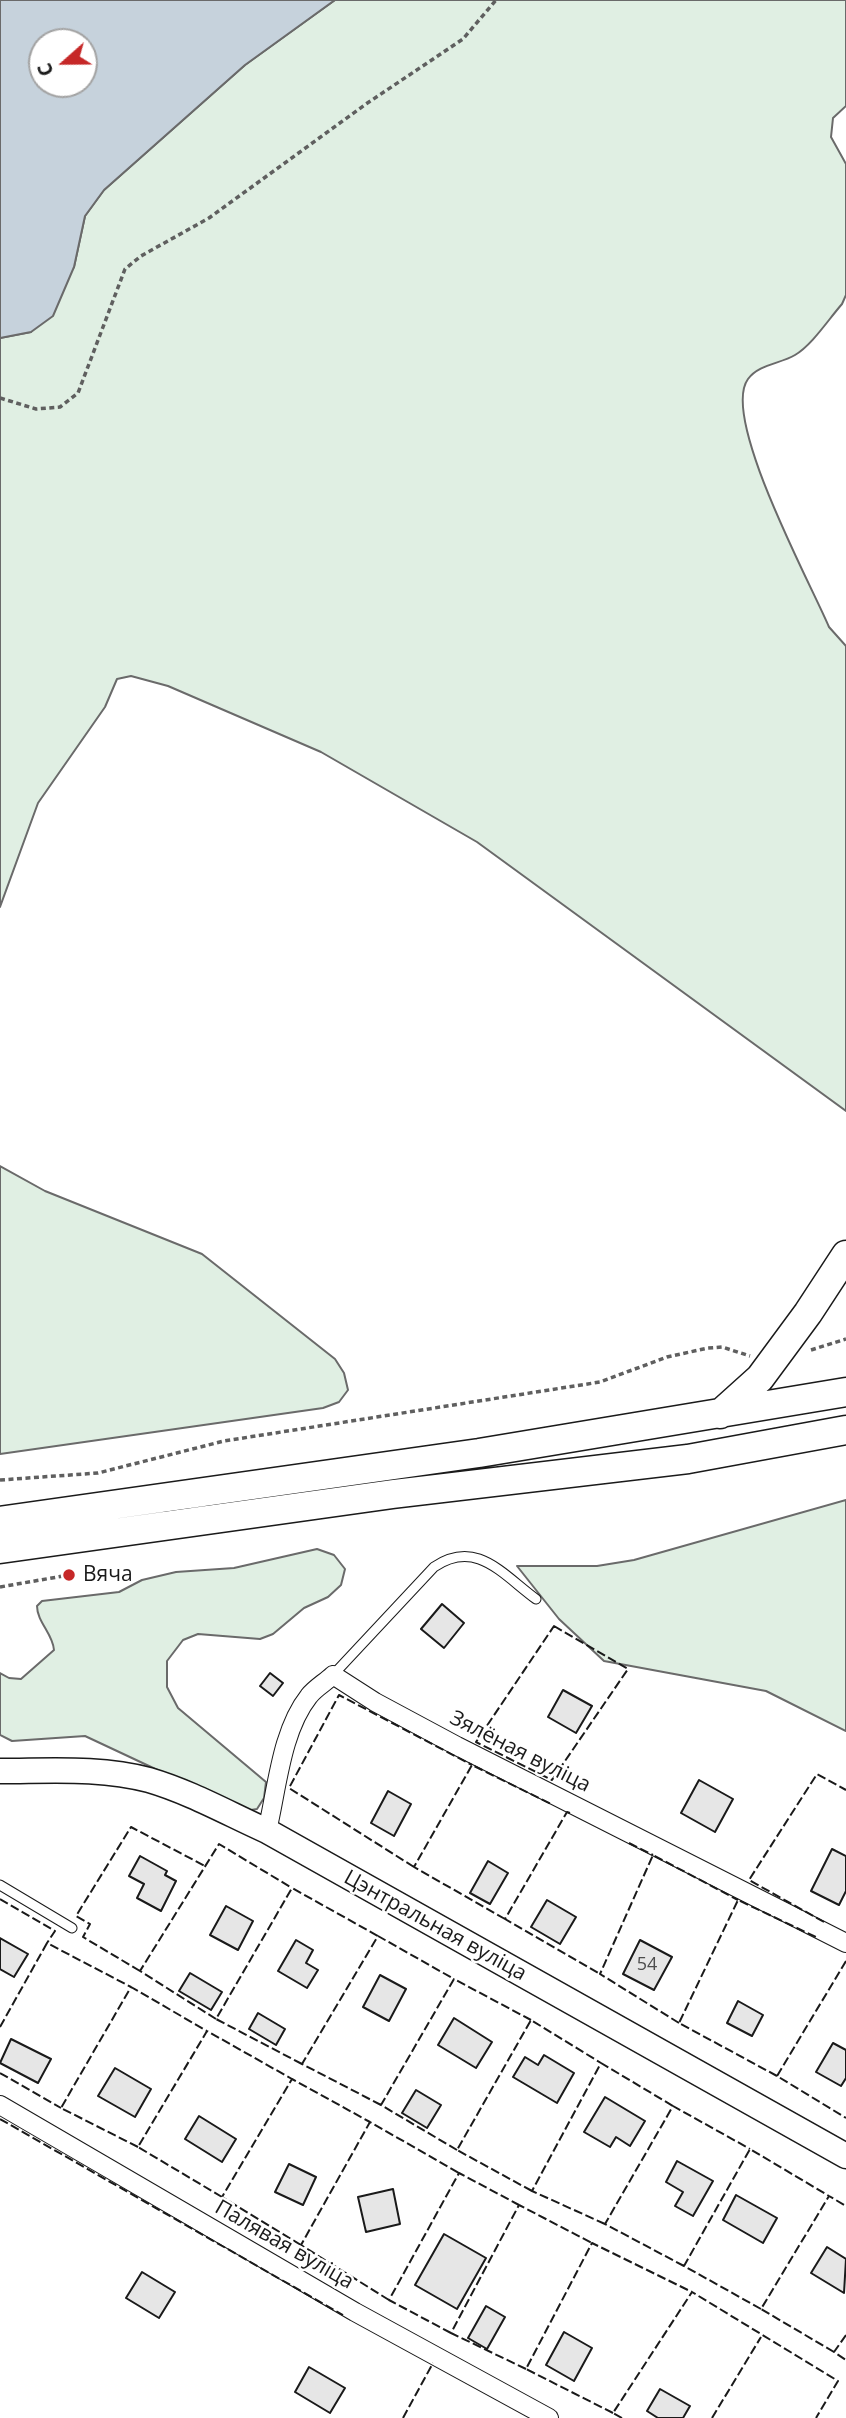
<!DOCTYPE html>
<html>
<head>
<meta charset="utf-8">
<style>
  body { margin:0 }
  #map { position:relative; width:846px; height:2418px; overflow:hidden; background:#fff; font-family:"Open Sans",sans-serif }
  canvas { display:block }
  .north { position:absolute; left:28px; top:28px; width:70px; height:70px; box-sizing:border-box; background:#fff; border:2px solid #a3a3a3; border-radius:50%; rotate:249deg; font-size:19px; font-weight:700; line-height:28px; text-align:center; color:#1a1a1a }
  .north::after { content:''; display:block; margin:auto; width:24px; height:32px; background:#c62828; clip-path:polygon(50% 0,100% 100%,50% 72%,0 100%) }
</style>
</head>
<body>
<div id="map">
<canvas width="846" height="2418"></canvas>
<div class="north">С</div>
</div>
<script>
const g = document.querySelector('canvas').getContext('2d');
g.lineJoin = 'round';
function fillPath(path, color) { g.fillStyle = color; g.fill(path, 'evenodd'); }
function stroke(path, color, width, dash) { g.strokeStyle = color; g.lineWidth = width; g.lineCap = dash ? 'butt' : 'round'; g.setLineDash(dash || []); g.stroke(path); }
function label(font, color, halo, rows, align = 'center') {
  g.font = font + ' "Open Sans",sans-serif'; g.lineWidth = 5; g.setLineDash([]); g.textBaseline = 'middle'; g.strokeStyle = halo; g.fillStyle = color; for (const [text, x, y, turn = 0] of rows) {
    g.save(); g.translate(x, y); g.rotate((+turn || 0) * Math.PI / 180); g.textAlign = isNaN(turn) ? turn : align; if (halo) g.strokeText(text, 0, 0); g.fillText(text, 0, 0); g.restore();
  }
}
const green = new Path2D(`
  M335,0h511v106l-13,12 -2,19 15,27v131l-4,9c-14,16 -30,41 -47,51 -15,9 -36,9 -47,24 -28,38 63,205 81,248l17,19v465l-369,-269 -156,-90 -153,-66 -37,-10 -14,3 -12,28 -67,96 -38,104v-569l31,-6 43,-65 11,-51 19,-26 141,-125z
  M0,1166l45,25 157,63 133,105 9,14 4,17 -9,12 -16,6 -323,46z
  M846,1500v231l-80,-40 -162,-30 -45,-42 -42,-53h80l37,-6z
  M317,1549l17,6 11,14 -4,16 -13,12 -24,11 -31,26 -13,5 -62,-5 -15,6 -16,21v26l11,21 88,74 -2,16 -7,11 -12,2 -160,-75 -73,5 -12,-6v-62l9,5 12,1 33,-29c-1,-16 -17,-28 -17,-44l5,-5 77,-9 23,-12 34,-8 58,-4z`);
const water = new Path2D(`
  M0,0h335l-90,65 -141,125 -19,26 -11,51 -21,49 -22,16 -31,6zM42,42h42v42h-42z`);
const building = new Path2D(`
  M442,1604l22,19 -20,25 -23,-19z
  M270,1673l13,10 -10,13 -13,-10z
  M563,1690l29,16 -16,27 -28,-16z
  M699,1780l34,19 -18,33 -34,-19z
  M388,1791l23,13 -17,32 -23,-13z
  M832,1849l14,7v35l-7,14 -28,-14z
  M140,1856l27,15 -2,4 11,6 -15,30 -24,-13 7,-14 -15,-8z
  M488,1861l20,12 -18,31 -20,-11z
  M547,1900l29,17 -16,27 -29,-17z
  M226,1906l27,15 -15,29 -28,-15z
  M0,1938l28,16 -14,23 -14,-8z
  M296,1940l17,10 -7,13 12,7 -11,18 -29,-17z
  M640,1940l32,17 -18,33 -31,-16z
  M190,1973l32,19 -11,18 -32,-19z
  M380,1975l26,14 -17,32 -26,-14z
  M738,2001l25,14 -11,21 -25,-13z
  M258,2013l27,16 -9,16 -27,-16z
  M454,2018l38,24 -16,26 -38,-23z
  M11,2039l40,20 -13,24 -38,-20z
  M833,2043l13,7v28l-5,8 -25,-14z
  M544,2055l30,18 -17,30 -44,-26 12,-20 13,8z
  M115,2068l36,21 -16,28 -37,-21z
  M416,2090l25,15 -14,23 -25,-15z
  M605,2097l40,24 -15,25 -14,-9 -6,10 -26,-15z
  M199,2116l37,23 -14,23 -37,-23z
  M677,2161l36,20 -20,35 -18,-10 8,-14 -17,-10z
  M289,2164l27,13 -13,28 -28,-13z
  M393,2189l7,35 -34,8 -8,-35z
  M736,2195l41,23 -14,25 -40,-23z
  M444,2234l42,24 -29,51 -42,-24z
  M827,2247l19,12 -2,34 -33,-20z
  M142,2272l33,20 -16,26 -33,-20z
  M486,2306l19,11 -18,32 -19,-11z
  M564,2332l28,16 -18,33 -28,-16z
  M309,2367l36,21 -15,25 -35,-21z
  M660,2389l30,17 -7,12h-25l-11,-7z`);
const path = new Path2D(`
  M0,398l36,11 24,-2 18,-14 47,-124 16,-13 68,-38 157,-114 97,-65 33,-39
  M811,1350l35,-11
  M0,1480l98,-7 126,-32 376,-59 67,-25 41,-9 14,-1 28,9
  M0,1587l69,-12`);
const lane = new Path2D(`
  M333,1675l101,-108c42,-28 67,6 102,32
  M0,1885l72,43`);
const street = new Path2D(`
  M267,1831c10,-41 14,-100 42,-135 6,-8 17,-14 24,-21l42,27 82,44 389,197
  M0,2105l355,207 194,106`);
const secondary = new Path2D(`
  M0,1771c50,0 101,-4 149,9 41,12 80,34 118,51l579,325`);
const primary = new Path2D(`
  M720,1414l40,-36 48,-65 38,-58
  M0,1521l479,-68 367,-61
  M0,1549l393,-55 295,-35 158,-29`);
const fence = new Path2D(`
  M554,1626l74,43 -76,111 -76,-38z
  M570,1813l-3,-1 -62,107 95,55
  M629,1843l24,12
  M414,1867l-125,-79 50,-93 133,70
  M0,1899l55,32 -8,12
  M505,1919l-91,-52 58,-102 81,40
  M824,1922l-75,-42 68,-106 29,16
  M846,1961l-69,115 69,42
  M140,1971l-57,-34 7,-13 -14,-8 55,-89 74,39
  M216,2019l-76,-48 79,-127 73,44
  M679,2023l-79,-49 53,-119 85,45
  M0,2027l47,-84 84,44
  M302,2064l-86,-45 76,-131 86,48
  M0,2073l61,35
  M777,2076l-98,-53 59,-123 80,38
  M381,2105l-79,-41 76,-128 76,43
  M0,2119l343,196
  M138,2147l-77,-39 70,-121 76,44
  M457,2150l-76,-45 73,-126 77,41
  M532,2191l-75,-41 74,-130 70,43
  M222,2197l-84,-50 69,-116 85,48
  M605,2224l-73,-33 69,-128 72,43
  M301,2245l-79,-48 70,-118 78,43
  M684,2266l-79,-42 68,-118 77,43
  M389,2300l-88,-55 69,-123 89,51
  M761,2309l-77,-43 66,-117 79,47
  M451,2333l-62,-33 70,-127 60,32
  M846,2335l-12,17 12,8
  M834,2352l-73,-43 68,-113 17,10
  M526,2369l-75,-36 68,-128 73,38
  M613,2413l-87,-44 66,-126 100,49
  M403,2418l30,-55
  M622,2418l-9,-5 79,-121 146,89 -22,37
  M712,2418l49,-81`);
const markers = [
  [69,1575,7,"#c62828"]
];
const numberNames = [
  ["54",647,1965]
];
const poiNames = [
  ["Вяча",83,1575]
];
const streetNames = [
  ["Зялёная вуліца",520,1752,27],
  ["Цэнтральная вуліца",435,1926,29],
  ["Палявая вуліца",284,2245,30]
];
fillPath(green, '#e0efe3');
stroke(green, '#6a6a6a', 2);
fillPath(water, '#c6d2dc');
stroke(water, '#6a6a6a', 2);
fillPath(building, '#e6e6e6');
stroke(building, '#1a1a1a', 2);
stroke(lane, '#1a1a1a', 11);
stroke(street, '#1a1a1a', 20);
stroke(secondary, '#1a1a1a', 27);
stroke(primary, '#1a1a1a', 31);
stroke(path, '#5f5f5f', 3.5, [5, 3.5]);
stroke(lane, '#fff', 9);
stroke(street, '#fff', 18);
stroke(secondary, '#fff', 24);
stroke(primary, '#fff', 28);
stroke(fence, '#1a1a1a', 2, [9, 3.5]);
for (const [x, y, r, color] of markers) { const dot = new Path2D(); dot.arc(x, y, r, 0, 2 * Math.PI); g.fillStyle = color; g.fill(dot); stroke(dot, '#fff', 2.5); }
label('18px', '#4d4d4d', null, numberNames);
label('21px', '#1a1a1a', '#fff', poiNames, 'left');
label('21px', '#1a1a1a', '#fff', streetNames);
</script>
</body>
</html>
